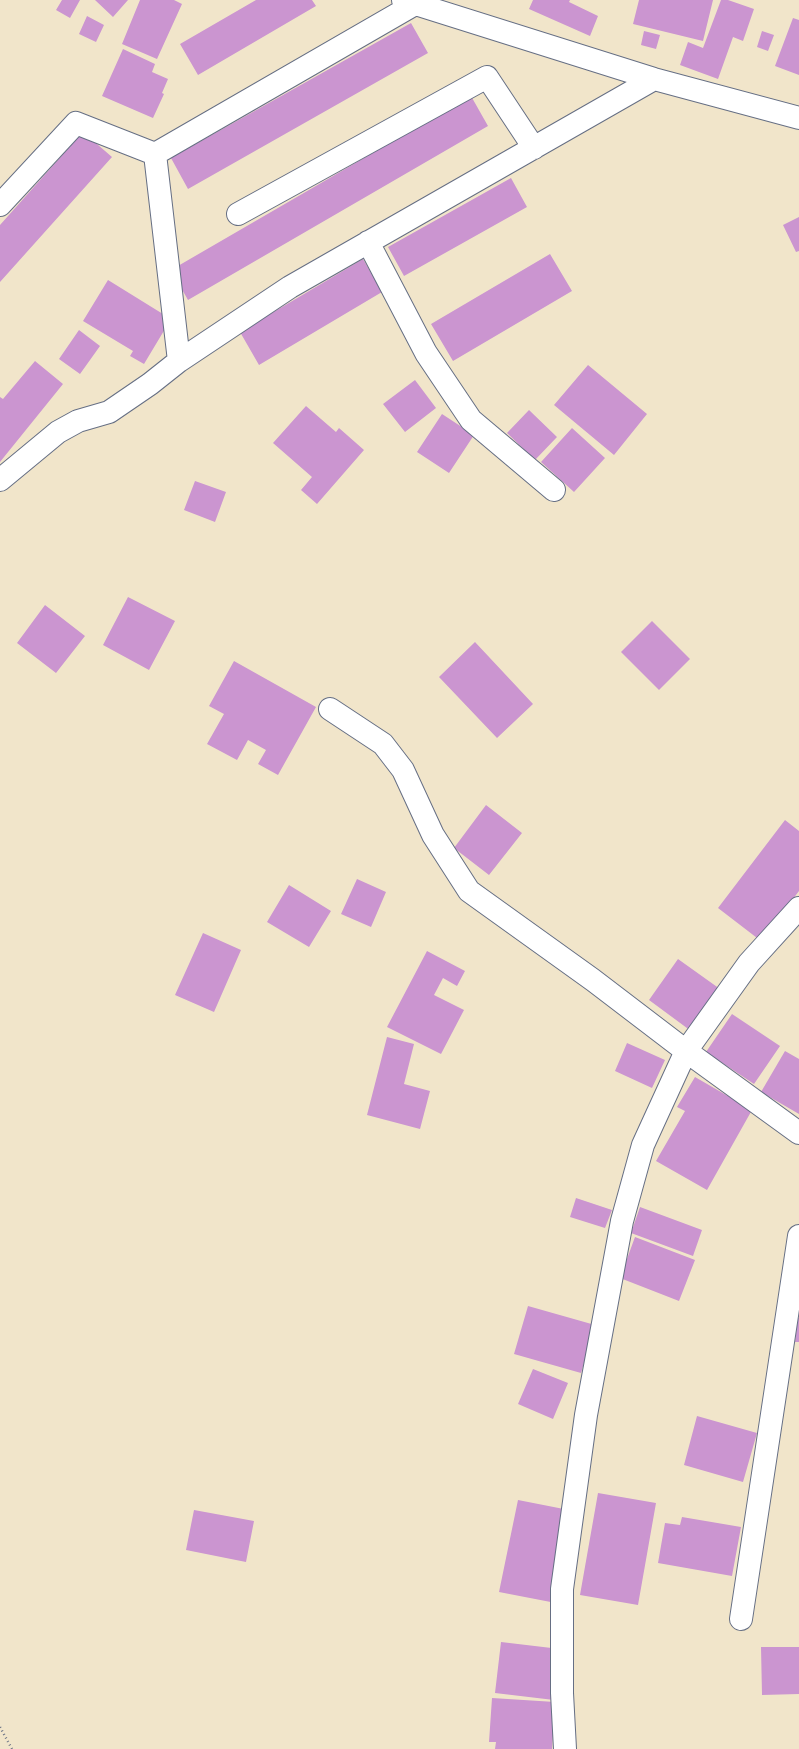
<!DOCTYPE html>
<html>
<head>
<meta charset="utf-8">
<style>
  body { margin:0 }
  canvas { display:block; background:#f1e5ca }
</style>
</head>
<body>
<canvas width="799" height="1749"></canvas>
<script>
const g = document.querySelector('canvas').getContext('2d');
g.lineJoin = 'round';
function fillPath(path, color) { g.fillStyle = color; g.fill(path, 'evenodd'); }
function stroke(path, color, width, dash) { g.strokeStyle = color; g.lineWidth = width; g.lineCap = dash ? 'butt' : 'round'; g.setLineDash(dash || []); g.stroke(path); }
const building = new Path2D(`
  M62,0h18l-10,18 -14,-8z
  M95,0h33l-15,17z
  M140,0h34l8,4 -25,55 -35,-15z
  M256,0h56l4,6 -118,69 -18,-31z
  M533,0h37l-1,2 29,14 -8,20 -61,-27z
  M639,0h74l-10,41 -70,-17z
  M721,0h7l26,9 -11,32 -10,-4 -15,42 -38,-14 8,-23 15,6z
  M87,16l17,9 -8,17 -17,-8z
  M793,18l6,2v55l-24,-9z
  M411,23l17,30 -240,136 -17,-31z
  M644,31l16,4 -4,14 -15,-4z
  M762,31l12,4 -6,16 -11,-4z
  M123,49l32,15 -3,8 16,7 -6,14 2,1 -11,24 -51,-22z
  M471,96l17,30 -300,174 -17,-30z
  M83,132l29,25 -112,125v-57z
  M511,178l16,29 -123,69 -16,-29z
  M799,217v34l-3,1 -13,-27z
  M550,254l22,37 -119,70 -22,-37z
  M363,259l19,33 -123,73 -19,-33z
  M108,280l63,39 -27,45 -14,-8 3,-5 -50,-30z
  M79,330l21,16 -20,28 -21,-15z
  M35,361l28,23 -63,78v-65l3,2z
  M588,365l59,49 -33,41 -60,-50z
  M415,380l21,28 -31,24 -22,-28z
  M306,406l30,26 3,-4 25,22 -47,54 -16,-14 11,-13 -39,-34z
  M529,410l28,27 -22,23 -28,-27z
  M442,414l32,21 -25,38 -32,-21z
  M572,428l33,30 -31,34 -33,-30z
  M195,481l31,11 -11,30 -31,-12z
  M128,597l47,24 -26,49 -46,-25z
  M45,605l40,31 -29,37 -39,-30z
  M652,621l38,38 -31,31 -38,-38z
  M475,642l58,62 -36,34 -58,-61z
  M234,661l82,46 -38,68 -20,-11 8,-14 -18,-10 -11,20 -30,-16 17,-30 -15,-8z
  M486,805l36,28 -33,42 -35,-27z
  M785,820l14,11v60l-38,50 -43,-33z
  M357,879l29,13 -15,35 -30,-13z
  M289,885l42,26 -22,36 -42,-25z
  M203,933l38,17 -27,62 -39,-17z
  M427,951l38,20 -8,15 -14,-8 -9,17 30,15 -23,44 -54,-27z
  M678,959l42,30 -29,42 -42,-31z
  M732,1014l48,32 -26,38 -48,-32z
  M387,1037l27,7 -10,40 26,7 -10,38 -53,-14z
  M627,1043l38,17 -13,28 -37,-17z
  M785,1051l14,8v55l-38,-22z
  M695,1077l57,33 -45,80 -51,-29 29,-50 -8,-4z
  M576,1198l36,12 -7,18 -35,-11z
  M640,1207l62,23 -9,26 -62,-23z
  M635,1237l60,23 -16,41 -59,-23z
  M528,1306l67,19 -14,48 -67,-19z
  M798,1318h1v24h-4z
  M533,1369l35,14 -15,36 -35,-15z
  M697,1416l60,17 -14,49 -59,-17z
  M598,1493l58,10 -18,102 -58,-10z
  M518,1500l61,12 -18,92 -62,-12z
  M194,1510l60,11 -8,41 -60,-12z
  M682,1517l59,10 -9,49 -74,-13 7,-40 15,2z
  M501,1642l59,7 -6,51 -59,-7z
  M761,1647h38v47l-37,1z
  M492,1698l63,4 -3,47h-57l1,-7h-7z`);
const path = new Path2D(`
  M0,1727l12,22`);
const minor = new Path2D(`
  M403,0l251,79 145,39
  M155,154l24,207
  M0,205l76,-82 79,31 260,-150
  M238,214l249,-137 47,71
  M368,242l58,111 45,67 83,70
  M0,480l58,-48 20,-11 31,-9 41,-28 29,-23 111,-74 364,-208
  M330,709l53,35 20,26 30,65 36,56 124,89 93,71 113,82
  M741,1619l58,-383
  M565,1749l-3,-56v-104l24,-174 36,-194 21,-76 43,-94 63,-88 50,-55`);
fillPath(building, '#cb95d0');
stroke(minor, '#666f84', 24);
stroke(path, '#666f84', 2.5, [1, 3]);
stroke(minor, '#fff', 22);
</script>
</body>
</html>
